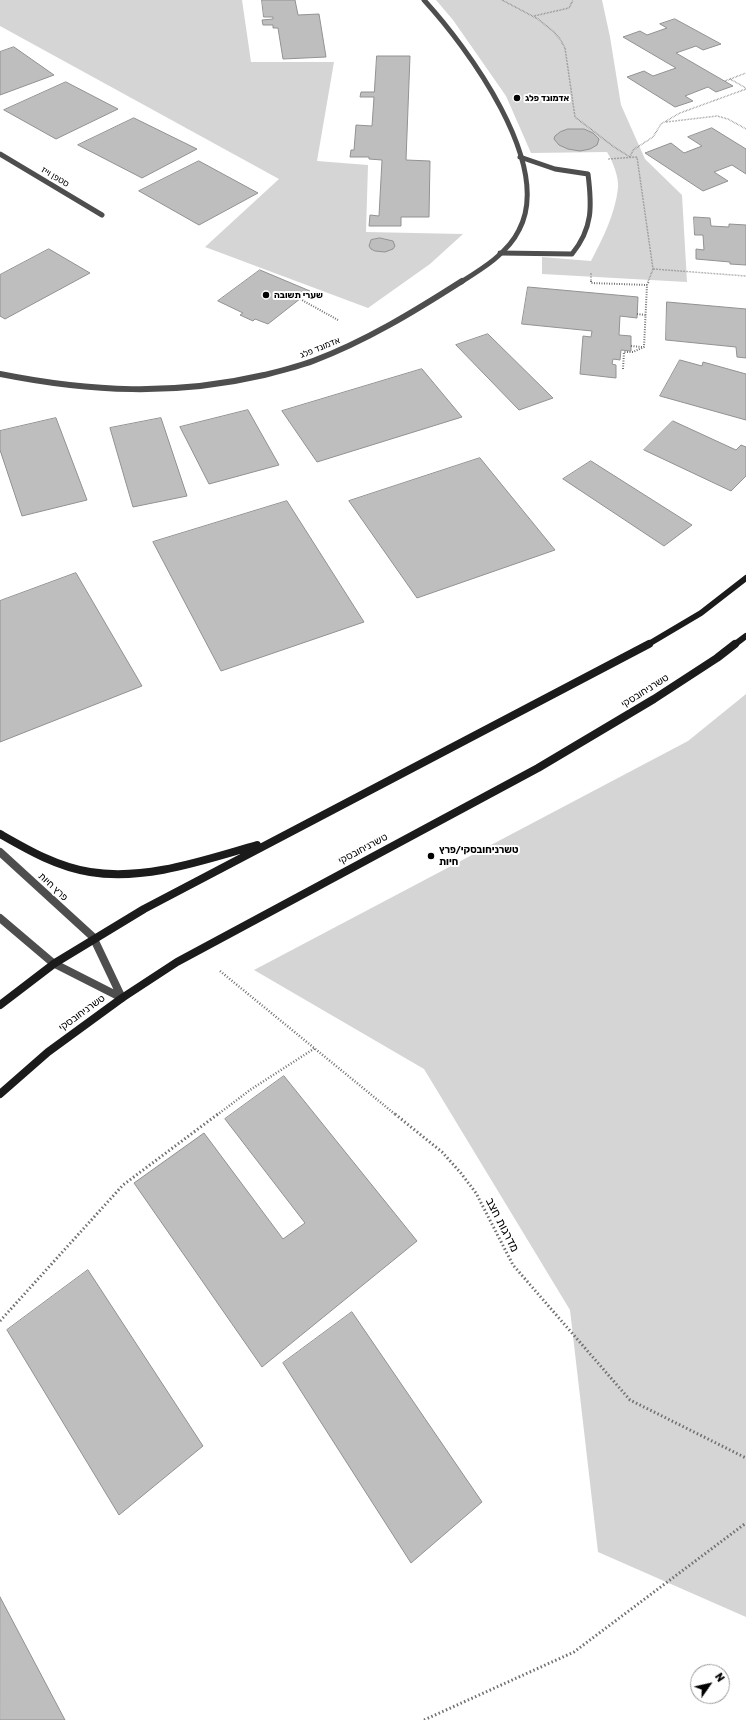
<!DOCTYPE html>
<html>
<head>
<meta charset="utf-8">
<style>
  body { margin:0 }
  #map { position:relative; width:746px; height:1720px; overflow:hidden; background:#fff; font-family:Rubik,sans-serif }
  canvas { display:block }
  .north { position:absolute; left:690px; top:1664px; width:40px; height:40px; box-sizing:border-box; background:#fff; border:1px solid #999; border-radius:50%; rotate:56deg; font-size:11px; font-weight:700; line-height:16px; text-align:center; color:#000 }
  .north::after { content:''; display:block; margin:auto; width:14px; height:18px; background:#000; clip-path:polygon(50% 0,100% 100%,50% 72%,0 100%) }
</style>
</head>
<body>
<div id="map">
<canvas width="746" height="1720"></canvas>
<div class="north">N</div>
</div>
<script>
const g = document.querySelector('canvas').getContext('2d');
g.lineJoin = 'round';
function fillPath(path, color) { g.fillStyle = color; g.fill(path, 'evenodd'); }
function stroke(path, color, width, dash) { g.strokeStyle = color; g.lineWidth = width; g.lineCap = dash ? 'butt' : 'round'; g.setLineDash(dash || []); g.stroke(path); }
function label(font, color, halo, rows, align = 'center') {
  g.font = font + ' Rubik,Heebo,sans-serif'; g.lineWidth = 4; g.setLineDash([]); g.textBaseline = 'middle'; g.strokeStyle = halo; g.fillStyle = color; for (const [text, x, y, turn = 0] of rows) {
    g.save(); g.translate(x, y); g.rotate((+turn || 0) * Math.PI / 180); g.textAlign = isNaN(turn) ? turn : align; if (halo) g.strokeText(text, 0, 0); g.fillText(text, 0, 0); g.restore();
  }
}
const green = new Path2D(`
  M0,0h242l9,62h83l-17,99 51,4 -2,67 97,2 -33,30 -62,44 -163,-61 74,-68 -279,-153z
  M436,0h166l8,37 11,68 24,54 37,36 5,87 -145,-8v-17l49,4c12,-23 24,-47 27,-73 1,-11 -5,-26 -11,-36l-76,1 -25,-57 -53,-76z
  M746,694v923l-148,-65 -28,-242 -146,-241 -170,-99 434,-229z`);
const building = new Path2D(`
  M262,0h33l3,15 21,-1 7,43 -43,2 -5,-31h-5v-3h-10l-1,-5 11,-1v-2h-9z
  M675,19l46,25 -18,6 -7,-4 -20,7 57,33 -17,6 -8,-5 -23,9 8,5 -18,6 -48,-30 17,-6 9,5 23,-8 -53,-31 17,-6 7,4 20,-7 -7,-4z
  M14,47l40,28 -54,20v-43z
  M377,56h33l-4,104 24,1 -1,56h-28v9h-32l1,-11 9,1 3,-56 -13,-1v-2h-19l1,-7h3l2,-25 16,1 2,-29h-14l1,-5h13z
  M66,82l52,27 -62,30 -52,-29z
  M134,118l63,31 -55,29 -64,-33z
  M712,128l34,21v25l-14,-9 -18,7 14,9 -25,10 -58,-38 26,-10 13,10 18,-7 -14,-9z
  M568,129h16l9,4 6,6 -2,6 -7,4 -10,2 -12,-2 -9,-4 -5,-6 1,-3 5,-4z
  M199,161l59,32 -59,32 -60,-34z
  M694,217l16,1 1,8 18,1v-3l17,1v40l-16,-1v-2l-34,-3v-10l8,1 -1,-15h-8z
  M380,238l13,3 2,5 -2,3 -8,3 -10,-1 -4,-2 -2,-3 2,-6z
  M49,249l41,24 -85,46 -5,-3v-41z
  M260,270l50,21 -42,33 -13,-5 -2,2 -13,-6 3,-2 -25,-12z
  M528,287l110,10 -1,21 -17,-2 -1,19 12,1v15l-10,-1 -1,10 -7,-1 -1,5 4,1v13l-36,-4 3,-38 8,1 1,-6 -70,-7z
  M667,302l79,7v49l-9,-1 -1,-10 -70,-7z
  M488,334l65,64 -34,12 -63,-65z
  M680,360l22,6 1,-4 43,12v46l-86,-24z
  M422,369l40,48 -145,45 -35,-51z
  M248,410l31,55 -70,19 -29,-57z
  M56,418l31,82 -65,16 -22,-66v-19z
  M161,418l26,78 -54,11 -23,-79z
  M673,421l63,29 5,-5 5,2v29l-15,15 -87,-41z
  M480,458l75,92 -138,48 -68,-97z
  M591,461l101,64 -28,21 -101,-67z
  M287,501l77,121 -143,49 -68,-129z
  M76,573l66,113 -142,56v-141z
  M284,1076l133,165 -155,126 -128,-184 70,-50 79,106 22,-16 -80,-104z
  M88,1270l115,176 -84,69 -112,-185z
  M352,1312l130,190 -71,61 -128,-200z
  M0,1597l65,123h-65z`);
const pathFar3 = new Path2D(`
  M502,0l36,19 16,13 6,7 5,9 10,69 39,30 16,10 3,-7 20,-13 8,-13 19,-11 66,-24
  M534,16l35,-8 4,-8
  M730,79l16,9
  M725,81l21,-8
  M666,122l51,-6 11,3 18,10
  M608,159l29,-2 16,112 -5,13
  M653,269l93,7
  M591,273v9`);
const pathFar2 = new Path2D(`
  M591,281v2l56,2
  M300,299l38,21
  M637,314l9,1
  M631,346l11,1
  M623,369l1,-17h9l11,-5 3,-62 2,-4`);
const pathFar1 = new Path2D(`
  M220,971l176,144
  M217,1115l33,-25 65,-42`);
const path = new Path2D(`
  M395,1114l47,38 18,20 16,21 37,72 117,135 116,58
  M0,1321l123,-136 95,-71
  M424,1720l150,-68 172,-129`);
const lane = new Path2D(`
  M500,253l72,1c21,-26 20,-48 16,-80l-33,-5 -35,-12`);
const streetFar2 = new Path2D(`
  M424,0c43,47 130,164 95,230 -11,23 -37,39 -58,52
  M0,154l102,61`);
const streetFar1 = new Path2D(`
  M0,374c90,18 174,22 264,1 16,-4 33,-8 49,-14 53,-20 102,-50 149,-80`);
const street = new Path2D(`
  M0,852l93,85 29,61
  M0,918l53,45 69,35`);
const secondaryFar1 = new Path2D(`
  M647,645l54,-32 45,-35
  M734,645l12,-9`);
const secondary = new Path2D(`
  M0,834c28,16 57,33 90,38 56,9 114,-12 167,-27
  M0,1005l55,-42 89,-54 505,-265
  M0,1094l48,-42 74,-54 55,-36 361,-194 116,-69 63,-41 18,-14`);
const markers = [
  [517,98,4,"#000"],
  [266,295,4,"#000"],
  [431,856,4,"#000"]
];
const farPoinames = [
  ["אדמונד פלג",525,98],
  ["שערי תשובה",274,295]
];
const farStreetnames = [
  ["סטפן וייז",55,177,31],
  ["אדמונד פלג",320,348,-22]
];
const streetNames = [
  ["טשרניחובסקי",645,691,-32],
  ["טשרניחובסקי",363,849,-28],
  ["פרץ חיות",53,887,43],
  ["טשרניחובסקי",82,1013,-36]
];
const poiNames = [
  ["טשרניחובסקי/פרץ",439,850],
  ["חיות",439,862]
];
const nearStreetnames = [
  ["מדרגות חצב",502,1225,63]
];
fillPath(green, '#d5d5d5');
fillPath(building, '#bebebe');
stroke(building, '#929292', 1);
stroke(pathFar3, '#707070', 1.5, [0.5, 1]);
stroke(pathFar2, '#707070', 2, [1, 1.5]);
stroke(pathFar1, '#707070', 2.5, [1, 2]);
stroke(path, '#707070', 3, [1.5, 2.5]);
stroke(lane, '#4e4e4e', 5);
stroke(streetFar2, '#4e4e4e', 5);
stroke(streetFar1, '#4e4e4e', 6);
stroke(street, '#4e4e4e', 8);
stroke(secondaryFar1, '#1b1b1b', 6);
stroke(secondary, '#1b1b1b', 8);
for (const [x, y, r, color] of markers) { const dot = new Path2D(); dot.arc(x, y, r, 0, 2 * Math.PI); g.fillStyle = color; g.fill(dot); stroke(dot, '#fff', 1.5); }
label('bold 9px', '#000', '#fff', farPoinames, 'left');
label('9px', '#000', '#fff', farStreetnames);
label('10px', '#000', '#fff', streetNames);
label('bold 10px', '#000', '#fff', poiNames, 'left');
label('12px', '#000', '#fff', nearStreetnames);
</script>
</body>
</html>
